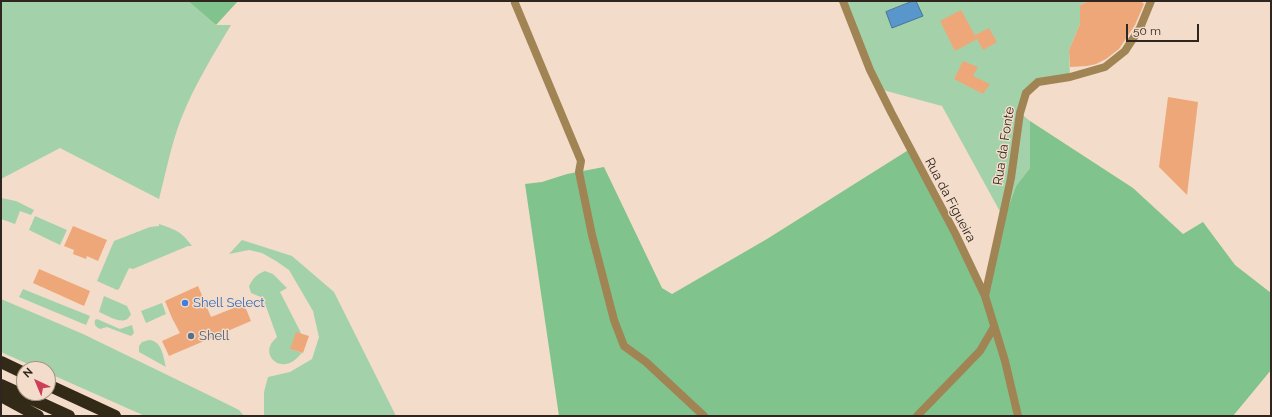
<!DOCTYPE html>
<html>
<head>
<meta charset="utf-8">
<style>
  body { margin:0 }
  #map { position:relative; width:1272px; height:417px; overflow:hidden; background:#f3dcc9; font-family:Raleway,sans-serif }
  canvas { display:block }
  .frame { position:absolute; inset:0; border:2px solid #2e261f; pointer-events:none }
  .north { position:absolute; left:16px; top:361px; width:40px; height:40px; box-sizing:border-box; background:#f3dcc9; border:1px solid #a49385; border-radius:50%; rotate:316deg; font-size:11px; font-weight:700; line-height:16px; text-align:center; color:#2e261f }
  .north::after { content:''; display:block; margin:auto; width:14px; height:18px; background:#ce3e58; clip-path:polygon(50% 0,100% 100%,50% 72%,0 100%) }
  .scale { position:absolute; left:1126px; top:24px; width:73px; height:18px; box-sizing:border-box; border:2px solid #2e261f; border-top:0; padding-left:5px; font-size:12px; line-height:14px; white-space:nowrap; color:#2e261f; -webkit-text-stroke:3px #f3dcc9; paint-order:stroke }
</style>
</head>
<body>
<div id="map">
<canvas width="1272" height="417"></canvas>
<div class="frame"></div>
<div class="north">N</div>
<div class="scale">50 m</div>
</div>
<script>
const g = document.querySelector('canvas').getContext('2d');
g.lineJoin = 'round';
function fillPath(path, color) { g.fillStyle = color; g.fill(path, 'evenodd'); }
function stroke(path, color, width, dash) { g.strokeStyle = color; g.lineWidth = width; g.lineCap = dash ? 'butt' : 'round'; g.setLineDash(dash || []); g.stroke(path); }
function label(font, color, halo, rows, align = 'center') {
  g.font = font + ' Raleway,sans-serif'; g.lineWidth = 3; g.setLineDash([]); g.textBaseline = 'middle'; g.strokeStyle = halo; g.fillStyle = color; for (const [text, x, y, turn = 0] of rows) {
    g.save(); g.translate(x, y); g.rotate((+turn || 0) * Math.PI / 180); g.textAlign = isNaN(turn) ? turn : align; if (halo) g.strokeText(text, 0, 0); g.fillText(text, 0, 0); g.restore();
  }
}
const green = new Path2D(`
  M1,1h187l28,24h15c-18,30 -37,61 -50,94 -10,26 -15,53 -22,80l-99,-51 -59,31z
  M843,1h246l-9,4v19l-11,26 1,27 -32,5 -12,11 -6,20 10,8v47l-14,18 -15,41 2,-10 -61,-111 -63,-17z
  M1,198l15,3 18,9 -3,5 -11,-4 -5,13 -14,-5z
  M35,216l32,14 -7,15 -31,-15z
  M159,224c17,6 22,7 33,22h-4l-55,23 -4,-1 -10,21 -2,1 -20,-9 17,-40 36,-14 9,-1z
  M242,240l50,16 42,36 62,124h-132v-24l4,-15 22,-5 22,-13 7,-22 -6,-26 -24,-41 -13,-9 -14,-8 -13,-3 -20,4z
  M265,271l8,3 14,14 -7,4 20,39 1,3 -10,15 11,4c-5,5 -9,10 -16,11 -11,2 -21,-9 -15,-20 1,-2 4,-5 6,-7l-14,-39 -12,-5 -2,-7c4,-8 8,-12 16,-15z
  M23,289l67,27 -4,9 -67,-28z
  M104,296l23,10 4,8c-6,14 -22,2 -32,-2z
  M1,299l82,35 142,69 14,7 5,6h-99l-97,-43v-4h-9l-38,-17z
  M162,303l4,11 -20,9 -5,-12z
  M97,319l23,10 12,-4 2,8 -3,3 -3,-1 -21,-8 -7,2c-4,-2 -6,-4 -5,-9z
  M149,340c13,1 14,16 17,27l-27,-15v-6l3,-4z`);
const forest = new Path2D(`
  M188,1h50l-22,24z
  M1030,121l103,67 50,46 20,-12 32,43 36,28v77l-38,46h-674l-34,-232 17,-2 25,-8 37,-7 58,121 10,6 95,-55 143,-90 75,146 15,-65 16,-44 14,-18z`);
const water = new Path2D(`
  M913,1h3l7,15 -31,12 -6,-16z`);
const building = new Path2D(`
  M1089,1h52l3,3 -9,21 -16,24 -13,10 -10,5 -9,2 -17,1 -1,-17 11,-26v-19z
  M961,10l16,29 -22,12 -15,-30z
  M989,28l8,14 -14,8 -8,-15z
  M963,61l15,6 -5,9 17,8 -7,10 -29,-15z
  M1168,97l30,5 -11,93 -28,-28z
  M73,226l34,14 -9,21 -11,-5 -1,3 -13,-5 1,-4 -10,-4z
  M39,269l51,22 -6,15 -51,-23z
  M198,286l13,31 33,-13 7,17 -82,35 -7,-15 18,-8 -8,-15 -7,-17z
  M296,332l13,4 -6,17 -13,-4z`);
const street = new Path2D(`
  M843,1l27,69 21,42 64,121 30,63 20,65 13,55
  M515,3l66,158 -2,11 13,63 22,85 10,26 22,16 58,54
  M985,296l26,-118 9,-65 6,-20 12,-11 32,-5 35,-10 20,-16 15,-23 11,-27
  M917,416l63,-65 14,-24`);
const highway = new Path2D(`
  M1,362l23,11
  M1,385l68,31
  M48,385l67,31
  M1,396l37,20`);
const markers = [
  [185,303,4,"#3f7fe0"],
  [191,336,4,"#5c6f8a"]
];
const streetNames = [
  ["Rua da Fonte",1004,146,-81],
  ["Rua da Figueira",950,200,62]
];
const shopNames = [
  ["Shell Select",193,303]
];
const serviceNames = [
  ["Shell",199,336]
];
fillPath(green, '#a3d2aa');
fillPath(forest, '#80c38c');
fillPath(water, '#5896cc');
stroke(water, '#4b7498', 1);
fillPath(building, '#eea778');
stroke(street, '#a08454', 8);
stroke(highway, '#332917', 12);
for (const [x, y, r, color] of markers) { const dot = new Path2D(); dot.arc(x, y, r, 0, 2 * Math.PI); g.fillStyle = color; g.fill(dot); stroke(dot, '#f3dcc9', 1.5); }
label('13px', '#2e261f', '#f3dcc9', streetNames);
label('13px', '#366cbe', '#f3dcc9', shopNames, 'left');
label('13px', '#4e5e75', '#f3dcc9', serviceNames, 'left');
</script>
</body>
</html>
